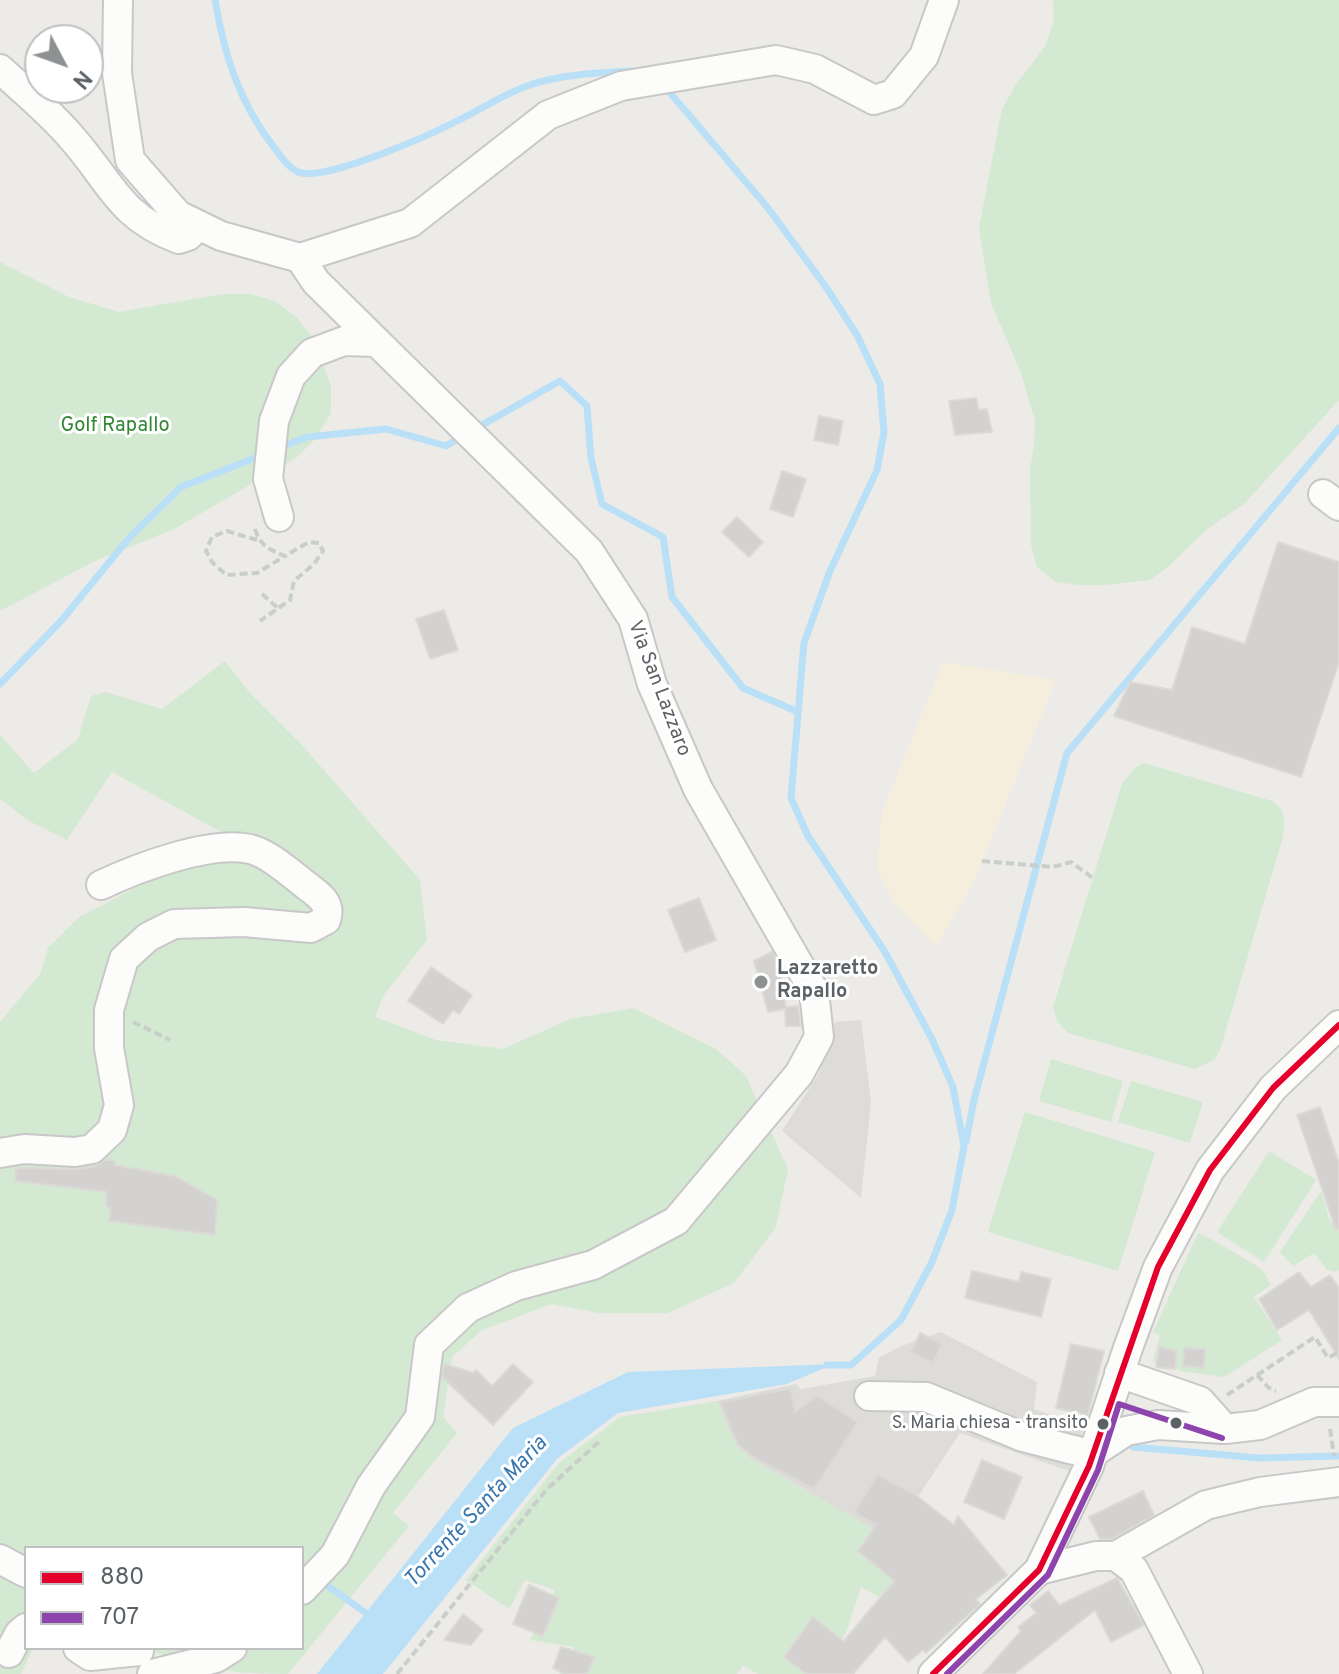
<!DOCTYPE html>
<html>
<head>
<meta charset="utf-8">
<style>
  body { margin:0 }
  #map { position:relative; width:1339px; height:1674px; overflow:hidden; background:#ecebe7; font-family:Overpass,sans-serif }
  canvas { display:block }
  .legend { position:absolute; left:24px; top:1546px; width:280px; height:104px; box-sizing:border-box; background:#fff; border:2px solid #bec0c1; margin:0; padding:10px 14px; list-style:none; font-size:24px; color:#5c6165 }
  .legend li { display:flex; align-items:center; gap:16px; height:40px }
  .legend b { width:40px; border:2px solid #bec0c1 }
  .north { position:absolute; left:24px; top:24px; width:80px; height:80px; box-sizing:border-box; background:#fff; border:2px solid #bec0c1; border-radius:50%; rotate:131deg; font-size:22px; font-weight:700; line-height:32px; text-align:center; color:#5c6165 }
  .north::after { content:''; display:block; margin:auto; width:28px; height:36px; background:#8e9192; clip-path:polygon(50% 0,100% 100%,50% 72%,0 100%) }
</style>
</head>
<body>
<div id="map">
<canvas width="1339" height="1674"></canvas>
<ul class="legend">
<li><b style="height:10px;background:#e4002b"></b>880</li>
<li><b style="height:10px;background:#8e44ad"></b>707</li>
</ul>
<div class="north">N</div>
</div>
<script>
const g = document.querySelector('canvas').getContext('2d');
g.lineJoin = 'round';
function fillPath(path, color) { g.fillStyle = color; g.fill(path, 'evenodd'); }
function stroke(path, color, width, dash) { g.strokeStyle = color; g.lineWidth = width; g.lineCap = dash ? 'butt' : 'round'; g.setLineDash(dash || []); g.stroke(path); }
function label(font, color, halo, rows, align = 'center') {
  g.font = font + ' Overpass,sans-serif'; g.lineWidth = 6; g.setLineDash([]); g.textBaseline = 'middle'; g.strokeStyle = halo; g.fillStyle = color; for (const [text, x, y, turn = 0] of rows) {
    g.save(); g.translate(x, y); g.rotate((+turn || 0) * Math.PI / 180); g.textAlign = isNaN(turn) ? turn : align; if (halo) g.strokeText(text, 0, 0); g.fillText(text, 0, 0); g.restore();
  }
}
const industrial = new Path2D(`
  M861,1020l10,82 -10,96 -79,-67 37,-58 16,-51z
  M941,1332l96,50 -3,27 50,18 -15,44 -109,-38 -70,106 -142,-82 -13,-13 -18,-43 79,-17 5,5 74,-13 4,-18 20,-11z`);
const green = new Path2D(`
  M1053,0h286v400l-94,103 -39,27 -36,35 -20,15 -46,5h-25l-23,-3 -19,-15 -6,-22 -1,-75 4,-25 1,-24 -14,-48 -30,-70 -12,-75 23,-119 13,-23 31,-41 8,-25z
  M0,262l69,35 50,15 104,-18h28l24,7 22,17 17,21 17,47v27l-15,25 -20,20 -122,71 -77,31 -97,51z
  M225,661l24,31 53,53 118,135 7,60 -44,56 -8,21 61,23 67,9 67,-30 63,-11 83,41 30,27 42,93 -12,58 -42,56 -66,30h-69l-47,-9 -70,26 -30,27 -9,60 14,16 -64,80 16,13 -121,148c-47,0 -98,-4 -141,-26h155v-100h-276v100h7l-12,26h-21v-652l40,-48 8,-26 31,-31 153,-79 -120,-66 -45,68 -40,-20 -27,-21v-64l34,38 44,-34 13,-43 15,-4 56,17z
  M1144,763l128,38c14,10 13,19 11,36l-63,213 -6,10 -19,9 -127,-36 -11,-12 -4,-14 69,-223 13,-16z
  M1051,1059l72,22 -12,41 -72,-21z
  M1131,1081l72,21 -13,41 -72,-21z
  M1025,1112l130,40 -37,119 -130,-39z
  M1269,1151l47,29 -52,82 -47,-30z
  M1321,1191l9,31 9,-3v51l-5,2 -7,-2 -13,-17 -21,13 -13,-14z
  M1198,1233c4,0 58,32 62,35 5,4 8,12 11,17l-17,12 28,43 -58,37 -43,-6 -28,-10 7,-26 -7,-3z
  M717,1401l18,43 13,13 142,82 9,36 -20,22 -18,-10 -15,46 -29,41h-59l-15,-8 -6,8h-178l15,-27 -44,-7 25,-50 -30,-10 -16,29 -43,-29 93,-117 61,-46z`);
const sand = new Path2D(`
  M943,662l113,18 -82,202 -38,65 -43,-46 -16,-33 5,-56z`);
const water = new Path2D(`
  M834,1364l-47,20 -169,29 -61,46 -174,215h-66l196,-246 115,-56z`);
const stream = new Path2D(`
  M215,0c9,54 24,102 58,146 7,9 14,21 25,26 25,11 134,-38 161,-52 23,-11 46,-27 71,-35 32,-11 69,-12 102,-14
  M666,88l102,120 58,79 31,48 23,49 4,48 -7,38 -47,101 -26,72 -13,155 17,38 77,116 47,87 21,48 11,59 -12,64 -20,52 -31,58 -50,45h-24
  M475,429l85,-48 27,25 4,52 11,46 61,33 9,60 71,91 55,24
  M276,449l31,-12 79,-8 60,17 18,-11
  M0,684l61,-63 68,-83 52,-51 84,-33
  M966,1141l8,-41 93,-347 272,-325
  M1133,1447l126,11 80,-2
  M320,1584h5l48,34`);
const building = new Path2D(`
  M976,398l3,12 8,-1 5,23 -37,3 -6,-34z
  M819,416l24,5 -5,24 -24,-5z
  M782,471l24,8 -13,38 -23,-8z
  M737,517l26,25 -14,15 -27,-25z
  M1278,542l61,20v100l-38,115 -187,-61 16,-34 42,8 20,-63 53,17z
  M444,610l14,40 -28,9 -14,-40z
  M699,898l17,42 -31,12 -17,-42z
  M772,952l6,11 8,44 12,-1 3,20h-15l-1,-17 -17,3 -14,-51z
  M431,967l41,28 -13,19 -6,-4 -10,14 -35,-23z
  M1320,1107l19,57v65l-3,1 -39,-115z
  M105,1160h10l-1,5 61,11 42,24 -2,35 -106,-14 2,-13 -5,-2 1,-14 -92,-11 1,-13 62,1 17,-3z
  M972,1271l47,11 2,-10 30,7 -10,38 -76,-19z
  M1299,1272l12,15 19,-12 9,13v71l-30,-49 -32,20 -18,-31z
  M920,1333l22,11 -9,19 -22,-11z
  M1071,1344l33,7 -16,64 -32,-7z
  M1159,1347l18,4 -2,18 -19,-2z
  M1184,1348l21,1 -1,19 -21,-2z
  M444,1364l30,9 2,-3 16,16 21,-22 20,18 -40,43 -51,-48z
  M791,1388l4,24 22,-16 41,26 -44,67 -63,-33 -14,-13 -17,-41z
  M982,1460l40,17 -18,42 -40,-17z
  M878,1475l35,18 41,32 4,-9 49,59 -31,24 4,5 -54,49 -3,-3 -15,12 -23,-25 -32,37h-47l-22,-17 29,-40 31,24 50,-60 -36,-30 18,-26 -22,-13z
  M1143,1491l11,24 -42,24h-12l-11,-22z
  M1117,1578l27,47 -33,17 -16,-32 -81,64h-31l38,-43 -3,-4 18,-14 -6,-8 18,-14 11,14z
  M529,1585l30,13 -16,38 -30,-12z
  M463,1614l20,16 -12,15 -27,-5z
  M561,1647l34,10 -8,17h-22l-12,-6z`);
const path = new Path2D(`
  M255,529c5,17 15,21 30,27l24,-14 10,1 4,8 -9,13 -20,17 -4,19 -30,21
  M257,540l-30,-9 -15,6 -6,14 6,11 14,13 31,-2 28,-17
  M262,594l16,14
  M982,861l71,6 18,-5 22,16
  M133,1022l37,18
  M1257,1375l12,13 7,3
  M1227,1395l88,-58 13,21 11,-6
  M1330,1429l4,27
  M397,1674l150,-185 53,-48`);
const minor = new Path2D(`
  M118,0l-1,73 13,87 48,55 43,21 79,22
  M0,69c24,22 51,44 72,69 39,44 47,79 107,101l9,-3 10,-10
  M300,258l16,24 273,269 44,68 19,65 46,105 116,202 5,46 -20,37 -123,147 -83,44 -77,21 -48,22 -39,37 -9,72 -49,69 -36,69 -33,35
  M300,258l110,-35 138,-108 73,-29 155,-26 39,9 59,31 19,-6 31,-38 20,-56
  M1323,494l16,12
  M279,517l-11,-38 6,-58 17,-45 21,-23 32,-12 32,1
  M0,1153l24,-4 51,3 17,-3 20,-19 7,-25 -10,-57v-38l15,-51 24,-22 26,-13 70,-2 67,6 15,-8c6,-17 -7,-25 -19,-34 -16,-12 -37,-32 -57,-37 -40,-9 -113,19 -149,36
  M1119,1373l81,28 25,28
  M869,1396l57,1 97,40 70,18
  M1094,1452l32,-21 32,-6 67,4 35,-4 54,-23h25
  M1116,1556l90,-51 54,-13 79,-10
  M0,1559l26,14
  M1039,1570l57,-14h20l18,14 54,104
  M78,1648l12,8 49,-5
  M9,1653l10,-19 7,-6
  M152,1674l64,-16 16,-10
  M933,1674l106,-104 50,-104 39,-118 30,-81 52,-97 63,-82 66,-63`);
const bus1 = new Path2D(`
  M933,1674l106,-104 50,-104 69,-199 52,-97 63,-82 66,-63`);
const bus2 = new Path2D(`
  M947,1674l101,-99 50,-105 21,-66 103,34`);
const markers = [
  [761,982,8,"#8e9192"],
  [1176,1423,7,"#5c6165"],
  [1103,1424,7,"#5c6165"]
];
const busNames = [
  ["S. Maria chiesa - transito",1088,1424]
];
const parkNames = [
  ["Golf Rapallo",115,427]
];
const streetNames = [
  ["Via San Lazzaro",658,689,69]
];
const poiNames = [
  ["Lazzaretto",777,970],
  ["Rapallo",777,993]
];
const waterNames = [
  ["Torrente Santa Maria",477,1513,-47]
];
fillPath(industrial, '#dddcd8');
fillPath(green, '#d4e9d2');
fillPath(sand, '#f5eedc');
fillPath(water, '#bae0f8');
stroke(stream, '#bae0f8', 7);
fillPath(building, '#d3d2d0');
stroke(building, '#dcdad6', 2);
stroke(minor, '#c7c8c7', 32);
stroke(path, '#c8ceca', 4, [8, 4]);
stroke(minor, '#fcfcfb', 28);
stroke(bus1, '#e4002b', 6);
stroke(bus2, '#8e44ad', 6);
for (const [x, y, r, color] of markers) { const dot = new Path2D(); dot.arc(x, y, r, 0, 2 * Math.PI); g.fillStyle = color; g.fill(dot); stroke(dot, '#fff', 3); }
label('18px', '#5c6165', '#fff', busNames, 'right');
label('20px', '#318732', '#fff', parkNames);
label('20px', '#5c6165', '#fff', streetNames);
label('bold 20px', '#5c6165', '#fff', poiNames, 'left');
label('italic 22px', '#3a77ad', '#fff', waterNames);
</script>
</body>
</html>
